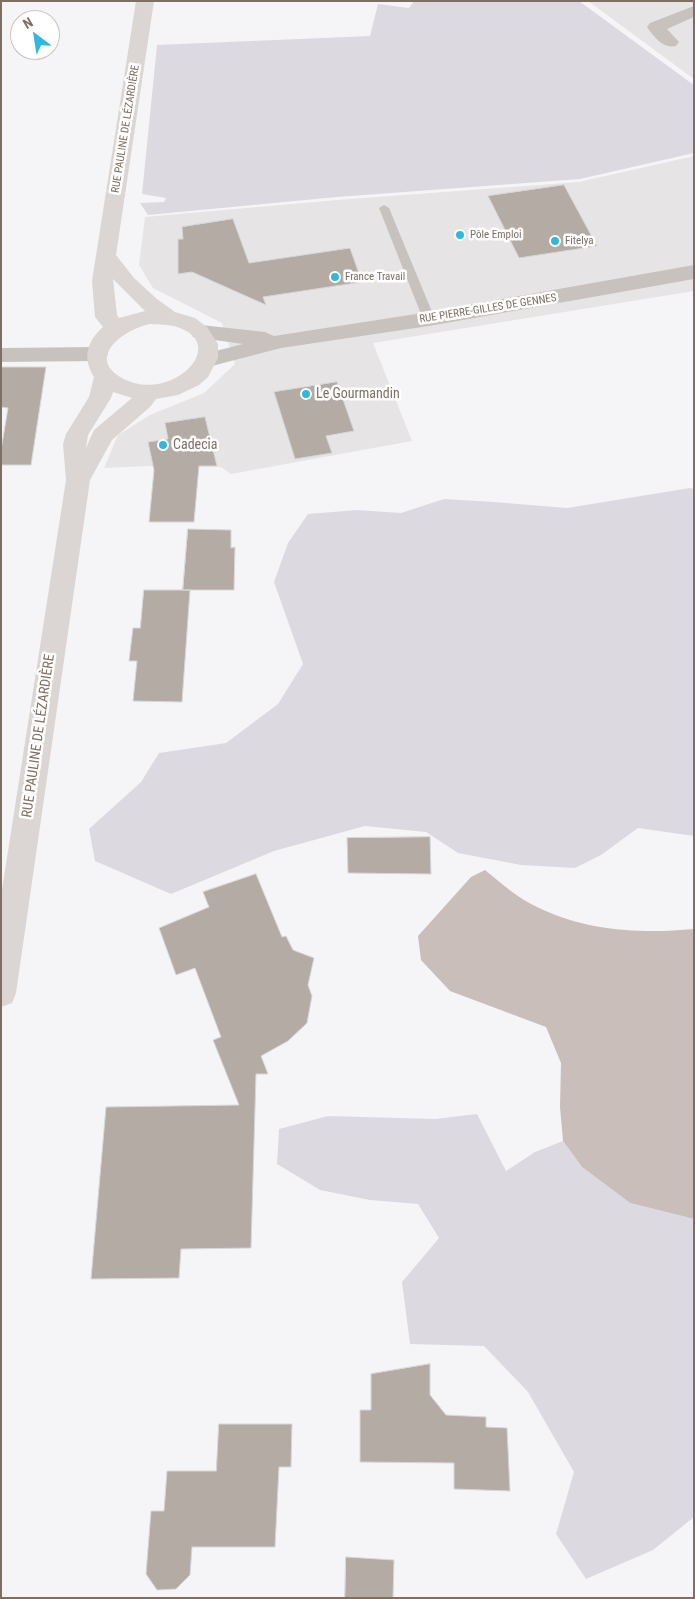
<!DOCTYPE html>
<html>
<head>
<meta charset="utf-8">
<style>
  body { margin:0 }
  #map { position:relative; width:695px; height:1599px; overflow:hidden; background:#f5f5f7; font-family:"Roboto Condensed",sans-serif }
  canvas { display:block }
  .frame { position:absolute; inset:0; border:2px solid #7f6f63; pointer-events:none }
  .north { position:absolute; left:10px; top:10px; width:50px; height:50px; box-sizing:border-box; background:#fff; border:1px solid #ccc5c1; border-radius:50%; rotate:329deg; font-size:14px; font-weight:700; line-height:20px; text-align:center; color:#7f6f63 }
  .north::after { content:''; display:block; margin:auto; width:18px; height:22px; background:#2fbadd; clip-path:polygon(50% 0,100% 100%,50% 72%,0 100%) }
</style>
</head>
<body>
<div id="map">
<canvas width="695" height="1599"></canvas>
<div class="frame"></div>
<div class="north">N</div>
</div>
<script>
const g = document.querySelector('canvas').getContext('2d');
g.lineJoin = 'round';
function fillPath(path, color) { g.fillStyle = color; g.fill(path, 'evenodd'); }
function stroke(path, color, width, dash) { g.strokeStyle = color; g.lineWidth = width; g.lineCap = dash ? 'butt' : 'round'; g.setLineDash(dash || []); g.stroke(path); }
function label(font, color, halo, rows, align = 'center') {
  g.font = font + ' "Roboto Condensed",sans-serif'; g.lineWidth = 5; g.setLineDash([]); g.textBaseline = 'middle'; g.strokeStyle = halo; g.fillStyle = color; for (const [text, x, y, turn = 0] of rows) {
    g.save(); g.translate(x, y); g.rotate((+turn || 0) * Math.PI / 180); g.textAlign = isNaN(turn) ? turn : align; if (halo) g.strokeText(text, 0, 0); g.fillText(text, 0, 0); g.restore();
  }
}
const built = new Path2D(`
  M588,1h106v78z
  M694,156v135l-321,52 39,98 -181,33 -10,-7 -72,-1 -45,2 14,-33 32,-20 54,-22 31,-29 -13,-41 -69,-35 -14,-23 6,-48 192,-17 242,-18z`);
const green = new Path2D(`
  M414,1h165l112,82 3,3v67l-114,26 -243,18 -189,18 -8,-12 24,-1 2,-4 -24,-4 15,-149 213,-9 8,-32 31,4z
  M690,488l4,1v347l-56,-8 -37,27 -26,13 -54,-3 -63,-12 -32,-21 -61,-6 -91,25 -103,43 -76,-33 -6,-32 52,-47 18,-29 67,-10 52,-39 25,-40 -29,-82 14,-39 20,-29 49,-4 44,3 43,-14 50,3 73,6z
  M477,1114l29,57 29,-19 28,-11 19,26 48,36 64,16v298l-41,33 -67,29 -30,-45 18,-62 -46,-80 -44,-46 -74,-2 -8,-62 37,-44 -21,-34 -48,-4 -50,-10 -43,-26 2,-35 49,-13 107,3z`);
const water = new Path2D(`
  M485,870c17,14 34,29 54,38 48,23 103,26 155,21v290l-64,-16 -48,-36 -19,-26 -3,-34 1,-44 -15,-36 -96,-36 -29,-31 -3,-24 53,-59z`);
const building = new Path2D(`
  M564,185l33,61 -78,12 -31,-62z
  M233,219l16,44 101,-15 12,34 -99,15 3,8 -74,-33 -14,2v-35h5l-1,-12z
  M1,367h45l-15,98h-30v-15l7,-42 -7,-1z
  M337,382l17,49 -28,5 6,17 -37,6 -21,-67z
  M205,417l12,49h-18l-5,56h-45l5,-52 -6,-28 20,-3 -3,-16z
  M188,529l43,1v18l4,-1 -1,43h-51z
  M144,590h46l-8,112 -49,-1 4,-40h-8l2,-17 2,-16h7z
  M430,837l1,37 -83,-1 -1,-35z
  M256,874l26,63 4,-1 7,14 21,8 -6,27 4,11 -5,27 -19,18 -27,15 7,18h-12l-5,174 -70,1 -2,29 -88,1 15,-172 133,-2 -26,-65 8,-3 -26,-69 -19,7 -17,-47 50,-21 -6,-15z
  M430,1364v31l16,20 40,2v10l21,1 3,63 -56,-2v-26l-94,-1v-52h11v-36z
  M219,1424h73l-1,43h-12l-4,80h-83l-2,28 -14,14 -19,1 -11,-16 5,-63h13l3,-40h49z
  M346,1557l48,3 -1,38h-48z`);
const service = new Path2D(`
  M384,205l5,3 46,111 -2,3 -4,1 -6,-4 -44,-111z`);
const minor = new Path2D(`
  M694,6v11l-27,12 12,13 -3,4c-13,3 -22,-9 -29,-19l3,-4z
  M694,265v14l-265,47 -148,22 -73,19 -8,-2 -3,-5 3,-5 43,-11 -50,-7 -3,-5 3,-5 8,-2 64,7 9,4 155,-24z
  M97,347l8,2 3,5 -3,5 -8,2 -96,1v-14z`);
const secondary = new Path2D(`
  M136,1h18l-38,254 18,23 23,21 18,13 20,6 12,9 11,17v14l-10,19 -9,8 -21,10 -22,4 -6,8 -38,33 -22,40 -74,513 -4,10 -11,4v-111l65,-416 -3,-36 3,-10 23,-37 5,-20c-12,-19 -7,-36 9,-50l-8,-10 -3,-36zM113,279l32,32 -26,7 -2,-3zM150,324c9,1 18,0 27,3 54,17 -6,78 -55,51 -37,-21 3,-49 28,-54zM113,392l19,6 -38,32 -8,18 2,-13 23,-37z`);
const markers = [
  [460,235,5,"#2fbadd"],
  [555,241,5,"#2fbadd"],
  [335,277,5,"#2fbadd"],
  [306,394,5,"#2fbadd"],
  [163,445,5,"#2fbadd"]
];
const farStreetnames = [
  ["RUE PAULINE DE LÉZARDIÈRE",126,129,-81],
  ["RUE PIERRE-GILLES DE GENNES",488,309,-9]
];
const farPoinames = [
  ["Pôle Emploi",470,235],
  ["Fitelya",565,241],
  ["France Travail",345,277]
];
const poiNames = [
  ["Le Gourmandin",316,394],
  ["Cadecia",173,445]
];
const streetNames = [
  ["RUE PAULINE DE LÉZARDIÈRE",39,736,-82]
];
fillPath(built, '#e6e4e5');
fillPath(green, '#ddd9e1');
fillPath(water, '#cabebb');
fillPath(building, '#b4aba5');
stroke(building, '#d7d7d9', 1);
fillPath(service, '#c7c2be');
fillPath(minor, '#c7c2be');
fillPath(secondary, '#dbd6d3');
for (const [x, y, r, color] of markers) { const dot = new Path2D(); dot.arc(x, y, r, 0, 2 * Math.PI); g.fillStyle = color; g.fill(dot); stroke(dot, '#fff', 2); }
label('11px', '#7f6f63', '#fff', farStreetnames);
label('11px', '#7f6f63', '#fff', farPoinames, 'left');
label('14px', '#7f6f63', '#fff', poiNames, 'left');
label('14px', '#7f6f63', '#fff', streetNames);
</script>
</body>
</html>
